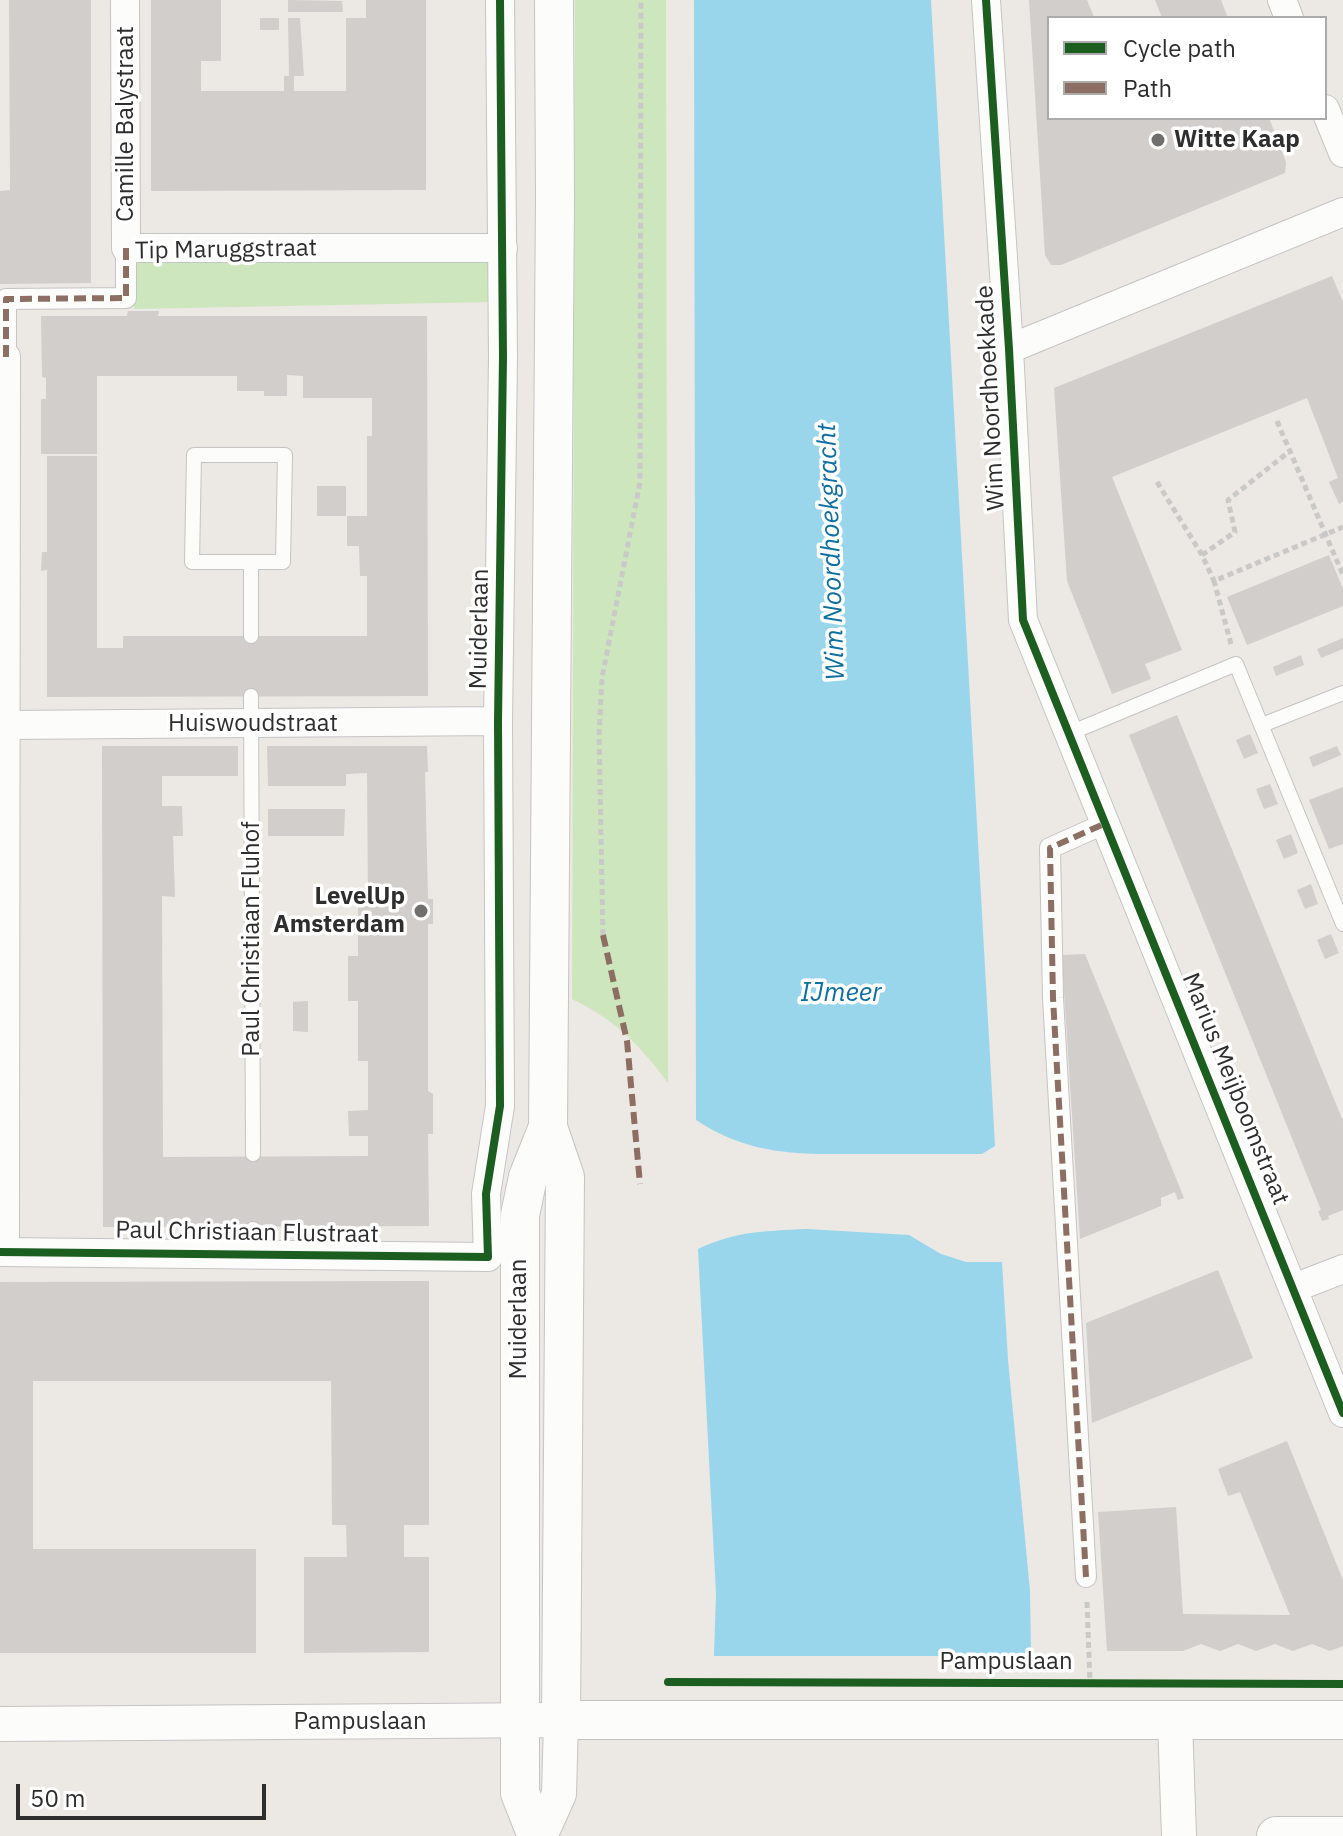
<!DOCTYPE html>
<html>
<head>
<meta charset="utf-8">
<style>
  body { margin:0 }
  #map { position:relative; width:1343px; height:1836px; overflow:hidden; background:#ece8e4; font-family:"IBM Plex Sans",sans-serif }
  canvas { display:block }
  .legend { position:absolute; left:1047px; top:16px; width:280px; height:104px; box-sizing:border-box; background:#fff; border:2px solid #ababab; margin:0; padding:10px 14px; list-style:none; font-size:24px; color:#2e2e2e }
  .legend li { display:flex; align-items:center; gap:16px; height:40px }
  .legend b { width:40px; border:2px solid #ababab }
  .scale { position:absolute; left:16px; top:1784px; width:250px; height:36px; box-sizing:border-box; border:4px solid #2e2e2e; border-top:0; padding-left:10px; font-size:24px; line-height:28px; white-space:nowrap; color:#2e2e2e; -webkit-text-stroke:6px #fff; paint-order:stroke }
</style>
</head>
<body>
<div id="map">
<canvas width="1343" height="1836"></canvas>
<ul class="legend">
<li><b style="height:10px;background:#1b5e20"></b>Cycle path</li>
<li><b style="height:10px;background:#8d6e63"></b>Path</li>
</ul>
<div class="scale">50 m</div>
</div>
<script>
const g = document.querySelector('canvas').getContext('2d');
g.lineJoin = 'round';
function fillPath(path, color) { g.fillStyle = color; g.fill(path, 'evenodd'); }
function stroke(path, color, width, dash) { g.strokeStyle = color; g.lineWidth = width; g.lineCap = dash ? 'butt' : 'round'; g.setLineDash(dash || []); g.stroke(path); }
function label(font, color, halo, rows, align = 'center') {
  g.font = font + ' "IBM Plex Sans",sans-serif'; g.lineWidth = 7; g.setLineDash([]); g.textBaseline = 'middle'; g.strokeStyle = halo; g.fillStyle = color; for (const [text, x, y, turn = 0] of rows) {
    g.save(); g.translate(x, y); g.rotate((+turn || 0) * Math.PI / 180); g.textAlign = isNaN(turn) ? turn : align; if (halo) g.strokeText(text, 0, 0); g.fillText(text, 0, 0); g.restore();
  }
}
const green = new Path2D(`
  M575,0h91l2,1083c-30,-40 -50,-61 -96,-84z
  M491,258l2,44 -359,7 -1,-50z`);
const water = new Path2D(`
  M694,0h237l64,1146 -13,8c-38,0 -75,0 -112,0 -65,0 -117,4 -174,-34z
  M807,1229l102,6 32,19 25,8h36l6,98 22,231 4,245h-326l8,-242 -18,-345c38,-18 67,-18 109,-20z`);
const pier = new Path2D(`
  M710,1656h325l3,180h-334z`);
const building = new Path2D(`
  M9,0h82v283l-91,1v-93l10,-1z
  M151,0h70v61h-20v30h83v-15h5l-1,-58h12l4,58h-10v15h52v-73h20v-18h60v190l-275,1z
  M288,0l54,1 1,11h-55z
  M1029,0h58l7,17 -45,1v100h220l17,44 -1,11 -224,92h-10l-6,-10z
  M1155,0h66l7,18h-66z
  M260,18h19v12h-19z
  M1332,276l11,26v200l-4,2 -10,-22 9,-4 -31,-80 -195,79 70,173 -37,14 6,15 -39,15 -45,-113 -13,-193z
  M128,311h31l-1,5h269l1,380 -381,1v-127l-6,1 1,-19h5v-96h50v192h26v-12h244v-60h-7l-1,-30h-12v-30h20v-80h5v-38h-69v-22l-16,-1v21h-23v-5h-27v-15h-140v78h-56v-55h5v-21l-4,-1 -1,-61h86z
  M317,486h29v30h-29z
  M1329,555l14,34v17l-96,39 -20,-48z
  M1343,638v11l-22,9 -4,-9z
  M1301,655l3,10 -28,11 -3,-9z
  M1177,715l166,406v89l-15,6 1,3 -7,2 -4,-10 3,-1 -192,-475z
  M1250,734l8,19 -14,6 -8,-19z
  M102,746h136v30h-76v30h20l1,30h-10l2,61 -13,-1 1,261 205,-1v-20h-19l-1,-25 20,-1v-49h-10v-60h-10v-45h10v-60h10l-1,-123 -21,1v12h-78l-1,-40h160l1,26h-3l3,127h5v25h-5v167l5,3v40h-5l1,92 -326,1z
  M1337,746l4,9 -28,12 -4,-10z
  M1270,784l8,20 -14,5 -8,-20z
  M1343,787v57l-14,5 -20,-49z
  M268,809h77l-1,27h-76z
  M1291,834l7,19 -14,6 -8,-19z
  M1311,884l7,20 -13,5 -8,-19z
  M1331,934l8,19 -14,6 -8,-19z
  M1085,954l99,244 -6,2 -3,-8 -14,6v8l-81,33 -18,-279 1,-5z
  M308,1001v31l-15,-1v-29z
  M1218,1270l35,88 -161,65 -6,-100z
  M429,1281v244h-25v32h25v95l-125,1v-96h43l-1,-32h-14l-1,-144h-298v168h223v104h-256v-371z
  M1287,1441l56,139v66l-13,5 -18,-7 -19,7 -18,-7 -19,7 -18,-7 -18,7 -19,-7 -18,7h-76l-9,-139 78,-5 7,107 107,1 -50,-123 -12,4 -10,-27z`);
const path = new Path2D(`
  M1277,421l66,154
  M1157,482l45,73 12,26
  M1202,555l33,-23 -7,-32 62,-49
  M1231,644l-17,-63 129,-54
  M603,935l-4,-200 3,-57 38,-196 1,-482
  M1087,1602l3,80`);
const service = new Path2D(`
  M251,636v-74h-59l2,-107h91l-2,107h-32
  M251,696l2,458
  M1262,725l81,-32
  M1070,733l166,-69 107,260
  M253,1229l1,24`);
const pedestrian = new Path2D(`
  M6,357v-58l120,-1v-50
  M1086,1577l-33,-579 -3,-150 56,-25`);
const minor = new Path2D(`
  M125,0l1,248h377
  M986,0l23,349 14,271 320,793
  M1282,0l7,18
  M1325,109l18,44
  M1009,349l334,-137
  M0,357h6l-1,895
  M8,725l490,-4
  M0,1252l488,5 -2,-63 14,-88 -2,-385 5,-364 -3,-357
  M1294,1288l49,-19`);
const tertiary = new Path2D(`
  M1175,1720l4,116
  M0,1724l561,-4 -2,74 -19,42`);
const secondary = new Path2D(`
  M554,0l1,197 -7,930 17,50 -4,543h782
  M537,1836l-17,-43v-578l8,-38 20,-50
  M1276,1836h67`);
const quiet = new Path2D(`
  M6,357v-58l120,-1v-50
  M603,935l24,106 13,143
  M1086,1577l-33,-579 -3,-150 56,-25`);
const cycleway = new Path2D(`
  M986,0l23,349 14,271 320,793
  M0,1252l488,5 -2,-63 14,-88 -2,-385 5,-364 -3,-357
  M668,1682l675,2`);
const markers = [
  [1158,140,8,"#706f6e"],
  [421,911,8,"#706f6e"]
];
const streetNames = [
  ["Camille Balystraat",126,124,-90],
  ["Tip Maruggstraat",226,250,-1],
  ["Wim Noordhoekkade",991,398,-93],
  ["Muiderlaan",480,629,-89],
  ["Huiswoudstraat",253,724],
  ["Paul Christiaan Fluhof",252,939,-90],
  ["Marius Meijboomstraat",1235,1089,68],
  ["Paul Christiaan Flustraat",247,1233,1],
  ["Muiderlaan",519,1319,-90],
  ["Pampuslaan",1006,1662],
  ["Pampuslaan",360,1722]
];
const poiNames = [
  ["Witte Kaap",1174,140],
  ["LevelUp",405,897,"right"],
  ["Amsterdam",405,925,"right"]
];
const waterNames = [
  ["Wim Noordhoekgracht",832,552,-92],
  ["IJmeer",841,993]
];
fillPath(green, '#cee6be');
fillPath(water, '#99d6ec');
fillPath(pier, '#ece8e4');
fillPath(building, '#d1cecb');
stroke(service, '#c5c4c5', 16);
stroke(pedestrian, '#c5c4c5', 22);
stroke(minor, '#c5c4c5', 30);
stroke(tertiary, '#c5c4c5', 36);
stroke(secondary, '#c5c4c5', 40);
stroke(path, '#c9c9c8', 5, [6, 4]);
stroke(service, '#fcfcfb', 14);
stroke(pedestrian, '#fcfcfb', 20);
stroke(minor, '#fcfcfb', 28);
stroke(tertiary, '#fcfcfb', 34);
stroke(secondary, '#fcfcfb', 38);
stroke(quiet, '#8d6e63', 6, [12, 6]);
stroke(cycleway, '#1b5e20', 8);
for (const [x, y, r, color] of markers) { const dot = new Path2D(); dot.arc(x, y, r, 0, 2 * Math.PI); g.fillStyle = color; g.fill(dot); stroke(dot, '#fff', 3); }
label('24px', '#2e2e2e', '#fff', streetNames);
label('bold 24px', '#2e2e2e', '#fff', poiNames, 'left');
label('italic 26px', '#0d6fa3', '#fff', waterNames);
</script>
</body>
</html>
